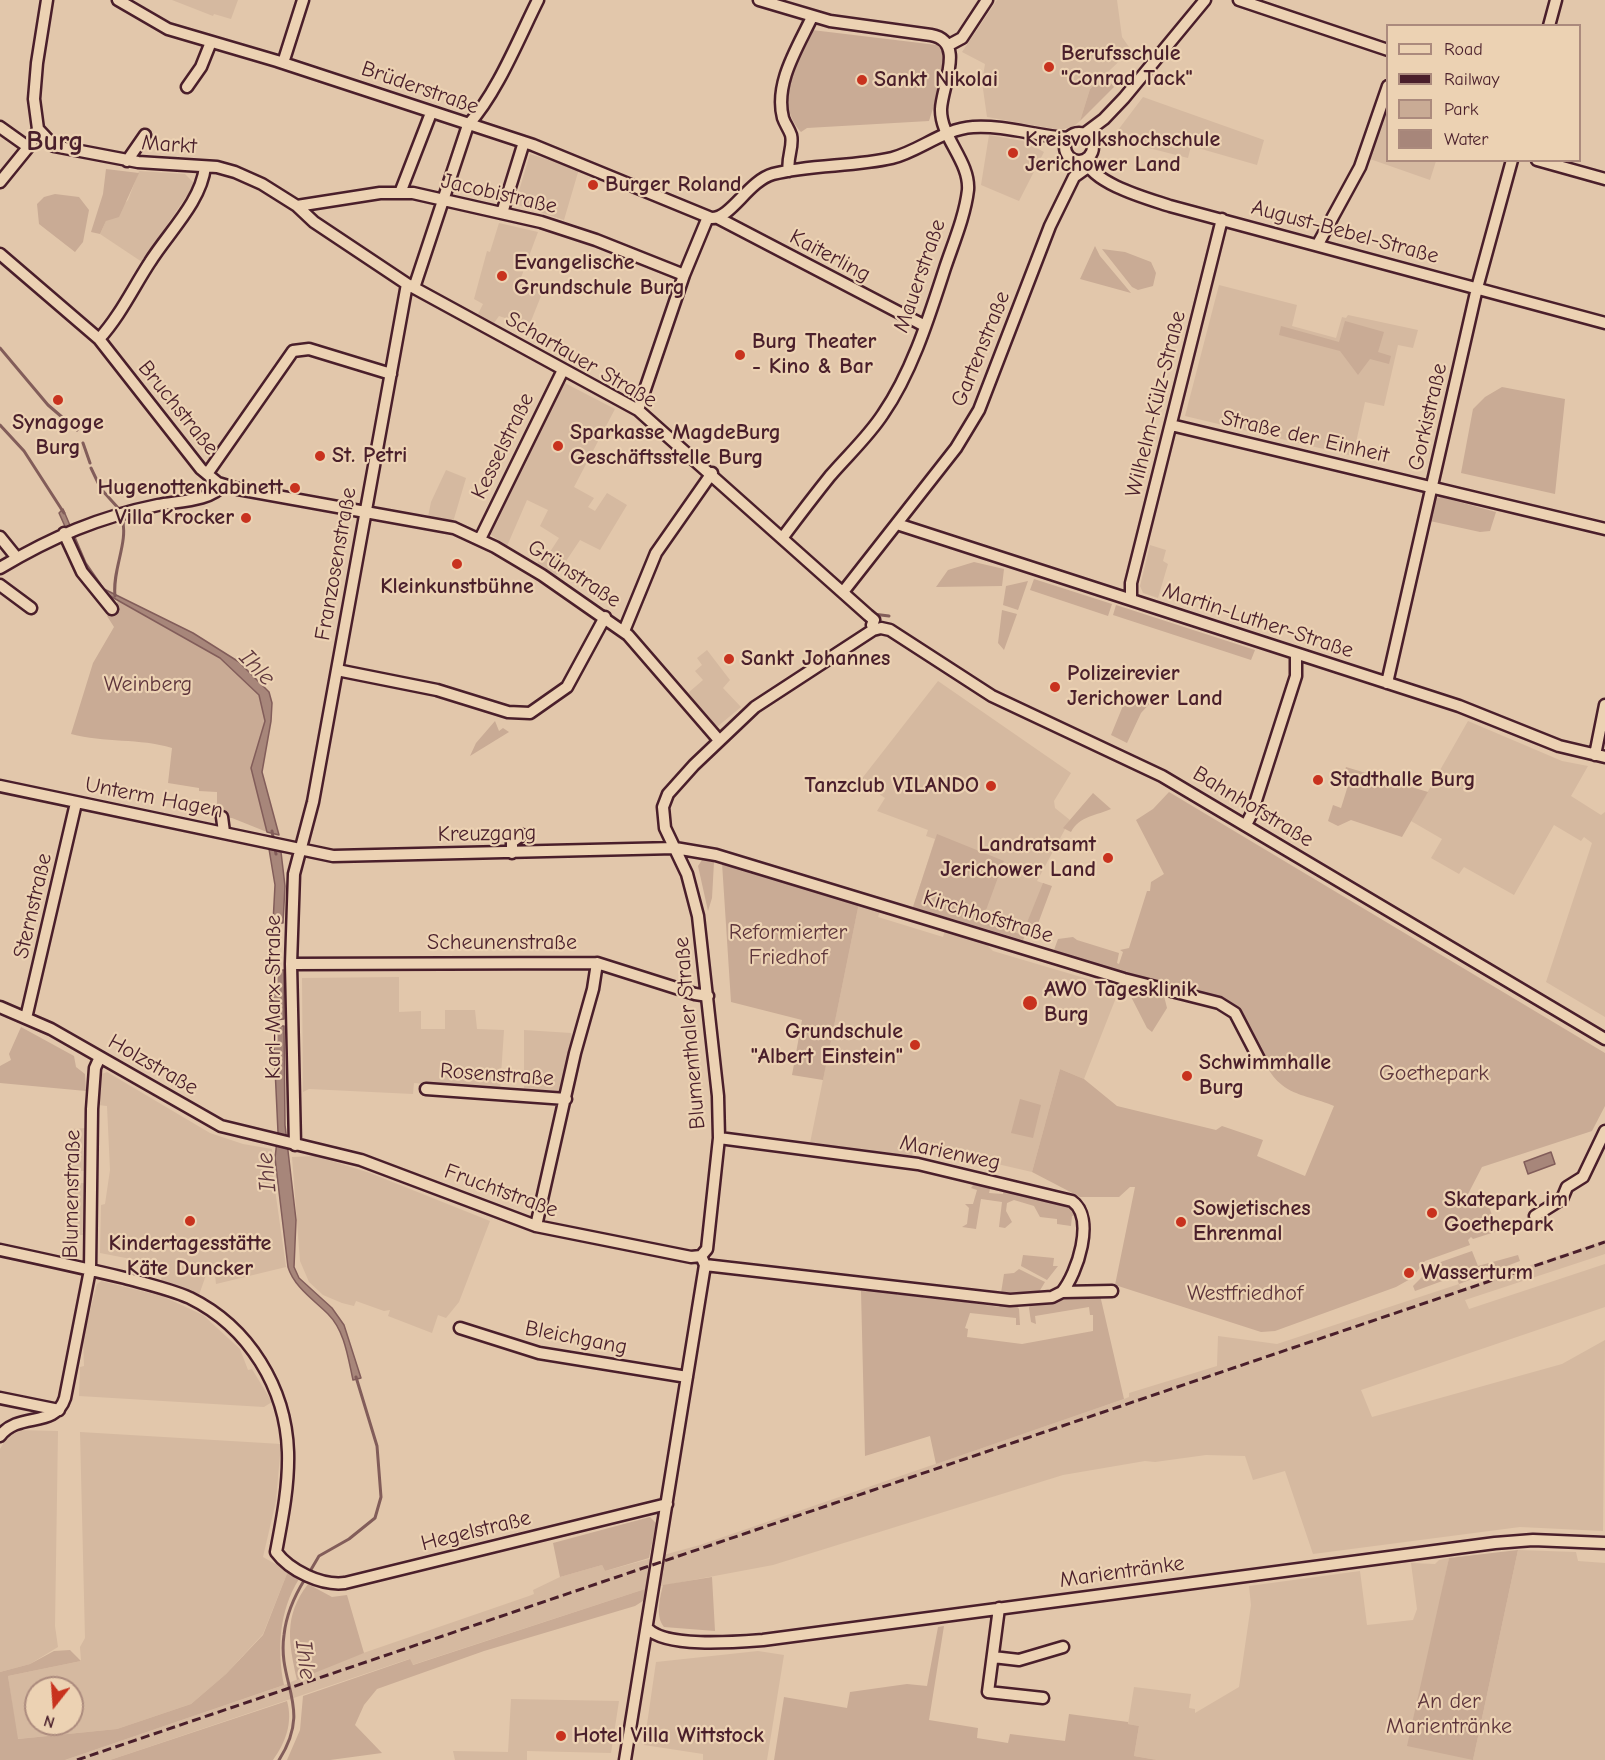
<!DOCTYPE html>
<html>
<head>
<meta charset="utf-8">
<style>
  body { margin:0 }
  #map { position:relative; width:1605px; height:1760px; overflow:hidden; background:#e2c7ab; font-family:"Comic Neue",sans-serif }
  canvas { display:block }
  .legend { position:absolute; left:1386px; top:24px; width:195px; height:138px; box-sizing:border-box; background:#ecd2b3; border:2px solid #ab8a7d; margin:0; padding:8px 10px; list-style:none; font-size:18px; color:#4a1f2b }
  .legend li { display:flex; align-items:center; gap:12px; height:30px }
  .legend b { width:30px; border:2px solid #ab8a7d }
  .north { position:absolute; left:24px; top:1676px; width:60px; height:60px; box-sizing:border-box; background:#ecd2b3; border:2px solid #ab8a7d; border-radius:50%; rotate:197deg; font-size:16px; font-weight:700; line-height:24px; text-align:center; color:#4a1f2b }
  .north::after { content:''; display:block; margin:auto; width:21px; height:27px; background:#c8321e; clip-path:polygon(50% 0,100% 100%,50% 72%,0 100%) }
</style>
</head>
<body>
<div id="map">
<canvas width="1605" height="1760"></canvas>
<ul class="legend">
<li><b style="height:8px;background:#ecd2b3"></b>Road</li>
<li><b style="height:8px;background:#4a1f2b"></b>Railway</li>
<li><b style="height:16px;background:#c9ab95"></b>Park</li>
<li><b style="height:16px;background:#a7867a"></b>Water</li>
</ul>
<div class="north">N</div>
</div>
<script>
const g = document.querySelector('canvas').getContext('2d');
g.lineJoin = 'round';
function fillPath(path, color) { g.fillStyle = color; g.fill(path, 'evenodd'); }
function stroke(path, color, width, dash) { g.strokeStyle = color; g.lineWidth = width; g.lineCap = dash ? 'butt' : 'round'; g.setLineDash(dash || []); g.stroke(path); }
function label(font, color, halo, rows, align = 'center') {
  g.font = font + ' "Comic Neue",sans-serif'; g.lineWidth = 4.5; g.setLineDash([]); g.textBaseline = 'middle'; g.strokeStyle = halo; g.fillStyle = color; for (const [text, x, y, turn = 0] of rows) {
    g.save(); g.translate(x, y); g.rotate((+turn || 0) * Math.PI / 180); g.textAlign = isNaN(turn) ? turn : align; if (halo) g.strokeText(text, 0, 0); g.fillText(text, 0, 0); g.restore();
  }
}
const built = new Path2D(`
  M172,0h66l-7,19 -17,-5 -1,2z
  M997,0h120l5,37 9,13 -41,39 -10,32 -6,5 -14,4 -73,-13 -5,-35 3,-18 -23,-12z
  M1143,97l121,43 -7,25 -66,-19 -3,12 -59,-15 -14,-9z
  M1387,106l1,54 48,1 -6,19 -60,-21z
  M989,135l34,6 21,11 -25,49 -38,-16z
  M530,154l49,15 -15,51 -49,-16z
  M139,171l46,3 8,8 -1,6 -50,74 -42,-28 6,-13 22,-21z
  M499,223l39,9 -19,51 24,8 -14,35 -30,-10 -5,7 -16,-9 5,-10 -9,-5 13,-48 3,1z
  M1219,285l78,20 -5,21 44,12 6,-21 4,1 2,-3 70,15 -5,18 -15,-3 -14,61 -19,-4 -12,54 -168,-40z
  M561,381l54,28 -41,78 20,11 -6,9 7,4 12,-18 20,12 -27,45 -20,-10 -24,36 -19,-12 7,-11 4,2 11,-17 -19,-12 8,-16 -21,-10 -20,46 -20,-14z
  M446,470l20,8 -13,44 -25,-5 3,-15z
  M1150,545l16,5 -3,11 5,3 -10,34 -15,-5 -3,-7z
  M707,650l23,30 -7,8 18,19 -24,20 -29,-34 15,-13 -8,-9 7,-6 -5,-7z
  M938,681l133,92 -17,28 1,7 15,12 -33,61 8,3 -22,56 -110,-33 22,-68 -9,-3 2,-6 -51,-19 8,-13 -25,-17z
  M1468,721l94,40 26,5 -17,30 30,19 4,-3v205l-59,-35 46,-139 -8,-6 -3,4 -27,-16 -40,70 -50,-28 -5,7 -28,-16 11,-19 -31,-18z
  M859,903l21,8 -2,6 65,20 2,-7 40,13 8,8 105,31 23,3 -37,94 -24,-10 -28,103 -117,-27 -3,11 -102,-13z
  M399,977v35l22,-1v18h24v-19h30l2,19 27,1 -4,60 -86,-7 -1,11 -104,-5 -6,3 -1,-114z
  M524,1030l47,3 3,9 -13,49 -5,2 -32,-1z
  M107,1072l103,61 33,11 29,5 1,26 13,92 -70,17 -1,-9h-9l-7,20 -38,-15 3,-14 -19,-4 -1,3 -8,-2v-3l-36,-7 1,-48 4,-1 5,-34 -3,-64 -9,-1 1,-30z
  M86,1128l-1,43h-15v-42z
  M316,1156l54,17 120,48 -31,81 -13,16 -8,-3 -6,18 -44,-17 2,-6 -6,1 -28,-10 -2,5 -12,-3 -19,-8 -14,-13 -9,-21 -8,-104z
  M70,1183h14v52h-14z
  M1605,1240v14l-140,46 4,9 136,-45v43l-244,83 11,27 190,-53 43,-24 -2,191 -83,-4 -207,27 -28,-83 -32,9 -8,-24 -39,-1 -51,7 -10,-1 -82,14 -290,90 -128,24 -233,76 -3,-6 -299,101h-45l219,-75 56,-24 189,-65 5,-2 -1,-4 27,-13 42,-12 3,6 95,-26 424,-146 5,-2v-4l88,-27 1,-30 59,8 182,-60 2,5z
  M101,1281l61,15 41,19 37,34 8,21 4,-1 20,33 -8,5 -185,-11 1,-29 4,-1 -1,-29 14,-53z
  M18,1430l40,1 -3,195 3,21 -28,17 -30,8v-223l9,-16h8z
  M80,1432l201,12 -5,57 -13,56 25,14 -25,63 -37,40 -35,30 -74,25 -100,10 -9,-63 73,-15 -1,-14 5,-9zM36,1688h36v36h-36z
  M1518,1550l58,2 2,9 27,2v197h-448l-23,-4 5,-30 -11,-2 6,-37 57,7 -2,14 6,1v4l44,-26 12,-82 -2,-19 111,-15 7,54 46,-5 4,-11 -6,-46 24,1 4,-4 10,-2 -9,44 33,158z
  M758,1651l26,4 -17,105h-64v-6l-59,-9 12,-83z
  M511,1699l108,2 -8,52 -84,-2v9h-72l-2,-9 55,1z`);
const green = new Path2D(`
  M812,30l125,15 7,8 -7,43 -8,25 -122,7 -6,4c-28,-30 -3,-70 11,-102z
  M1104,75l10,12 -34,34 10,-32z
  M106,169l33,4 -20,44 -13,4 -6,13 -9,-2 12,-38z
  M55,194l24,3 10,13 -6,32 -8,10 -36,-28 -2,-20 7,-7z
  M1095,246l5,10 31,37 -51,-14z
  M1102,249l23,3 26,10 5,11 -3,13 -15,4 -6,-3z
  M1345,321l39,11 -6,20 13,4 -2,8 -19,-5 -12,16 -18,-24 -61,-16 2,-9 58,16z
  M1502,387l63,12 -10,95 -94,-21 12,-64 12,-12z
  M1441,497l55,15 -6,19 -10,1 -50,-11 6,-23z
  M974,562l30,7 -2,17 -66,1 12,-17z
  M1034,579l78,25 -4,12 -78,-26z
  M1028,581l-10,29 -15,-5 3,-19z
  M118,601l102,57 39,37 6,26 -14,47 16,64 -35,-14 -15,-1v-25l-18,-1v-3l-31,-5 4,-35c-32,-10 -68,-5 -101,-14l22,-71 21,-36 -7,-11z
  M1116,605l139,45 -4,10 -138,-45z
  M1002,610l15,4 -13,36 -6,-7z
  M1129,691l23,10 -11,12 -14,30 -16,-8z
  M495,721l4,10 4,-3 6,4 -39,24 6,-13z
  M1346,767l82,25 -26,45 -51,-17 -13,6 -10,-5 5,-16 8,3 9,-29 -7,-3z
  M1169,792l436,261v53l-13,25 -110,36 -15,29 8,5 4,-6 8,5 -5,2 2,4 4,-2 10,27 -25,8 -2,-2 -3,3 2,5 -45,16 -13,17 -16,9 -121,44 -14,1 -146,-47 20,-98h-5l-11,10h-39l-48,-25 28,-103 24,10 33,27 99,24 6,-4 41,14 -6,16 48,20 29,-70c-15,-7 -39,-10 -52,-21 -26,-20 -25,-64 -52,-82l-104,-28 -72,-25 4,-11 15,-2 4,3 42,13 -2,10 2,1 4,-12 -3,-2 9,-2 18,-57h3l1,-9 13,-8 -28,-54 17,-11z
  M1093,793l18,16c-13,6 -32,7 -40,23l-8,-4z
  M937,834l67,27 -22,60 40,14 21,-52 9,3 -19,51 -8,-2 -2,5 -110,-33z
  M702,860l12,2 -2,36 -4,13 -10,-45z
  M722,863l137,40 -36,177 -31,-5 10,-55 -71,-18z
  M1125,985l38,7 4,16 -15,24 -5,-4z
  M21,1027l53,29 2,11 9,7 1,17 -86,-8v-17l11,-6 -2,-6z
  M1020,1099l21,6 -8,33 -22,-5z
  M976,1181l15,4 -2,8 14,1 1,-5 67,17 8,9 -7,1 -1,10 -14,-2v-5l-17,-2 -6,-11 -20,-6 -7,3 -1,8 6,11 -7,6 -6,-1 3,-25 -21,-3 -5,30 -14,-2 5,-3 2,-16 -4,-4h8l4,-14 -6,-2z
  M1472,1251l6,15 40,-11 2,6 -61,23 -3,-8 -41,15 -2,-5 22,-22z
  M1023,1255l31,3 -1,8h5l-11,14 -26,-14z
  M1019,1269l26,13 -6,10 -38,1 3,-19 10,-1z
  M718,1271l131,14 2,3 39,5 7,-3v5h4l1,-4c14,5 38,12 53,6l3,4 41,6 3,-4 14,1 3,5 1,16h-4v-7l-46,-5 -5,15 3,1 -1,8 55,7 71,-13v-16h-3l-1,-8 -54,9 1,8 -5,-2 -2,-14 2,-5 32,-7 37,-1 24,104 -188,65 -6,-28 -65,20 -4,-165z
  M650,1517l6,6 -7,35 -44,13 -3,-6 -42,12 -7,-34z
  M1518,1550l-45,210 -66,-14 42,-188z
  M288,1571l11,8c-20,32 -22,70 -15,106l-219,75h-65v-88l30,-8 24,-13 16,-1 11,11 -73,15 10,63 99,-10 74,-25 35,-30 37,-39z
  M712,1577l3,54 -51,-4c-9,-11 -4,-29 -1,-42z
  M308,1584l24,13 15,-2 17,58 -67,27c-8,-37 -14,-63 11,-96z
  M645,1589l-2,12 -8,5 -151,45 -107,38 -13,16 -9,20 27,28 -52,7h-43l13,-30 3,-34 107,-37 3,6z
  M944,1626l-15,94 49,8 -1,10 31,5 2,-9 55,7 4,-27 59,8v2l11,2 -5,30 23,4h-383l10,-63 63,11 3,-16 57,-8 20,2 11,-59z
  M287,1701c6,21 -1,41 -14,59h-163z`);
const water = new Path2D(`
  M63,509l23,54 18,26 89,44 46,29 30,30 3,11 -1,18 -9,51 17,63 -12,-3 -16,-64 14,-47 -6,-26 -39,-37 -117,-66 -20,-25 -24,-54z
  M269,849l12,3 4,34 -2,37h-10l2,-38z
  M273,970h11v49l-11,1z
  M273,1026h11l1,99 11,95 -2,47 5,11 33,30 12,17 17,53 -8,2c-5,-22 -8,-49 -25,-66 -14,-14 -34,-27 -40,-47l-13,-109 3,-26z
  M1551,1152l4,12 -27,10 -4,-12z`);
const stream = new Path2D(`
  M0,348l48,57 29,25
  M0,425l24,26 40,62
  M83,443l7,20
  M91,468l10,21 19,21
  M115,596c-3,-27 14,-53 7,-79
  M873,614l16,2
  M272,831l4,23
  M278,959v14
  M309,1573l10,-17 30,-17 26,-21 6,-21 -4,-51 -21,-69
  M279,1760c34,-53 -2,-76 5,-125 2,-19 11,-40 21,-56`);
const minor = new Path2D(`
  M118,0l50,29 109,32 256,84 178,73c20,1 37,-37 62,-44 38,-10 80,-7 119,-16 28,-7 51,-29 81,-31 32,-2 63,9 95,11
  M759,0l71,21 101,14c35,6 11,51 10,74 -1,28 29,52 27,81 -3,26 -15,54 -23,78 -16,49 -33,104 -62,146 -15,23 -35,41 -53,62 -16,20 -32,41 -47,61
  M1239,0l149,50
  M1549,26l7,-26
  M949,45l13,-7 25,-38
  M283,63l20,-63
  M187,87l14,-20 10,-25
  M0,127l28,20
  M38,129l16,17 84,16 79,5 18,5 27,12 35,22 17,16 93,62 231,126 230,205 6,5 -2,5
  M1065 147a14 14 0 1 1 28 0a14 14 0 1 1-28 0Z
  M1084,134l20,-15 20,-21 81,-98
  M1085,160c9,24 61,38 85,46l435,117
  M1537,160l68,19
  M127,161l18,-26
  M789,171c-3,-12 5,-24 2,-36 -2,-6 -6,-11 -8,-17 -9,-35 15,-71 29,-101
  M0,182l30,-37 8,-16 -4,-30 3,-36 10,-63
  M400,193l31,-80
  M297,206l83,-13h33l128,29 55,18 88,35
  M502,213l22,-71
  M718,218l207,108
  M1318,244l42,-77 28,-81
  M0,254l99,85 102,130 17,14 20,6 216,39 41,19 47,28 86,60 90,104
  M414,288l54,-163c29,-32 50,-85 70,-125
  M99,339c21,-23 34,-51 51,-77 18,-29 51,-60 55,-95
  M638,410l46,-135 24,-58
  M1171,425l434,104
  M207,474l86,-123 16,-2 82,25
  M897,524l562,182 100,40 46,11
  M64,533l18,39 30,37
  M0,537l17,21
  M480,539l83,-169
  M0,568c52,-31 99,-51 158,-63 20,-4 53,-4 65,-20
  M0,585l31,23
  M843,592l113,-144 23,-38 71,-184 24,-49 14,-10
  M1131,599v-16l91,-364
  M624,631l32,-78 56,-80
  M337,670l100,20 71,22 22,1 37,-26 38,-70
  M1387,683l90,-395 35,-128
  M1595,755l10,-50
  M0,786l333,70 342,-8 41,7 408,124 95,24 16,10 25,48
  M222,817l2,15
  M1246,825l6,-12 44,-137v-21
  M512,853v-11l10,-7
  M291,964l306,-1 98,31 13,2
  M0,1007l51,22 170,97 140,34 175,66 155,31 10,-1
  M26,1018l50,-215
  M426,1089l140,10
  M719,1138l199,26 154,37c24,17 5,73 -10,91
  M295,1145l-4,-181 3,-90 19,-72 94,-518
  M1535,1216l27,-17 5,-12 16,-10 22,-46
  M536,1226l39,-173 18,-64 4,-26
  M0,1250c42,9 83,18 125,28 22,6 45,11 65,20 59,29 96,90 98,154 1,34 -6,68 -12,100 14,19 46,34 69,31l322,-79
  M701,1256l6,-7 12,-111 -1,-42 -20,-180 -11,-42 -22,-46 -2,-21 5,-13 26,-29 61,-58 118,-77 8,-2 9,2 102,66 170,80 443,263
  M705,1265l305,35 42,-3 10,-5 50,-1
  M460,1328l79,25 148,24
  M0,1398l59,12
  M0,1436c19,-25 55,-7 65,-38l25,-128 2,-161 3,-41 5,-11
  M999,1608l-11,84 55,6
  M648,1629c19,19 88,13 115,11l732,-97 38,-3 72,3
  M993,1657l26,3 44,-13
  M625,1760l80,-495 -4,-9`);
const rail = new Path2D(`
  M77,1760l1528,-518`);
const markers = [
  [1049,67,6,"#c8321e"],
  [862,80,6,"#c8321e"],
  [1013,153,6,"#c8321e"],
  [593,185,6,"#c8321e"],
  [502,276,6,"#c8321e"],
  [740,355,6,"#c8321e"],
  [58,400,6,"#c8321e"],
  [558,446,6,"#c8321e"],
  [320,456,6,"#c8321e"],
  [295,488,6,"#c8321e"],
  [246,518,6,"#c8321e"],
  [457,564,6,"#c8321e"],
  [729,659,6,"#c8321e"],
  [1055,687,6,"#c8321e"],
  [1318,780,6,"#c8321e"],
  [991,786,6,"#c8321e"],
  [1108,858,6,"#c8321e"],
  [1030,1003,8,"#c8321e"],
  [915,1045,6,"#c8321e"],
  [1187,1076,6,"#c8321e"],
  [1432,1213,6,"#c8321e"],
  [190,1221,6,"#c8321e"],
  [1181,1222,6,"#c8321e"],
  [1409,1273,6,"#c8321e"],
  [561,1736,6,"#c8321e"]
];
const poiNames = [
  ["Berufsschule",1061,54],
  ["\"Conrad Tack\"",1061,79],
  ["Sankt Nikolai",874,80],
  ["Kreisvolkshochschule",1025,140],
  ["Jerichower Land",1025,165],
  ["Burger Roland",605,185],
  ["Evangelische",514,263],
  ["Grundschule Burg",514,288],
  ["Burg Theater",752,342],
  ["- Kino & Bar",752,367],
  ["Synagoge",58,423,"center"],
  ["Burg",58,448,"center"],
  ["Sparkasse MagdeBurg",570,433],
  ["Geschäftsstelle Burg",570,458],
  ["St. Petri",332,456],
  ["Hugenottenkabinett",283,488,"right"],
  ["Villa Krocker",234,518,"right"],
  ["Kleinkunstbühne",457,587,"center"],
  ["Sankt Johannes",741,659],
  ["Polizeirevier",1067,674],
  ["Jerichower Land",1067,699],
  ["Stadthalle Burg",1330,780],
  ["Tanzclub VILANDO",979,786,"right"],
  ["Landratsamt",1096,845,"right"],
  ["Jerichower Land",1096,870,"right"],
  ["AWO Tagesklinik",1044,990],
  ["Burg",1044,1015],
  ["Grundschule",903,1032,"right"],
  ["\"Albert Einstein\"",903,1057,"right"],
  ["Schwimmhalle",1199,1063],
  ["Burg",1199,1088],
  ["Skatepark im",1444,1200],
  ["Goethepark",1444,1225],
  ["Sowjetisches",1193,1209],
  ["Ehrenmal",1193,1234],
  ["Kindertagesstätte",190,1244,"center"],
  ["Käte Duncker",190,1269,"center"],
  ["Wasserturm",1421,1273],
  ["Hotel Villa Wittstock",573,1736]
];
const streetNames = [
  ["Brüderstraße",420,88,19],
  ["Markt",169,145,4],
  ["Jacobistraße",499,194,13],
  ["August-Bebel-Straße",1345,232,15],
  ["Kaiterling",830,256,28],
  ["Mauerstraße",920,276,-71],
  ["Gartenstraße",981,349,-68],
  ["Schartauer Straße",581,360,30],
  ["Wilhelm-Külz-Straße",1156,404,-76],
  ["Bruchstraße",178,408,51],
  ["Gorkistraße",1428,417,-77],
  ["Straße der Einheit",1305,437,13],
  ["Kesselstraße",503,446,-64],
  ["Franzosenstraße",336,564,-80],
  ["Grünstraße",574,574,33],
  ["Martin-Luther-Straße",1258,621,18],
  ["Unterm Hagen",154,798,11],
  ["Bahnhofstraße",1253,807,31],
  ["Kreuzgang",487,834,-1],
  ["Sternstraße",33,906,-77],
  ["Kirchhofstraße",988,917,17],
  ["Scheunenstraße",502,943],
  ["Karl-Marx-Straße",274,997,-90],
  ["Blumenthaler Straße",690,1033,-95],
  ["Holzstraße",153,1065,30],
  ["Rosenstraße",497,1075,4],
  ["Marienweg",950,1153,12],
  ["Fruchtstraße",501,1191,20],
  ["Blumenstraße",72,1194,-89],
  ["Bleichgang",576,1338,11],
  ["Hegelstraße",476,1531,-14],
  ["Marientränke",1122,1572,-8]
];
const parkNames = [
  ["Weinberg",148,685],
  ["Reformierter",788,933],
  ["Friedhof",788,958],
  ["Goethepark",1434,1074],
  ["Westfriedhof",1245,1294],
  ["An der",1449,1702],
  ["Marientränke",1449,1727]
];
const waterNames = [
  ["Ihle",257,668,46],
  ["Ihle",267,1172,-95],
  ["Ihle",305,1660,83]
];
const districtNames = [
  ["Burg",55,142]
];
fillPath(built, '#d5b9a0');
fillPath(green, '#c9ab95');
fillPath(water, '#a7867a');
stroke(water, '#825d5a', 1.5);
stroke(stream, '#825d5a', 3);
stroke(minor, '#4a1f2b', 15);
stroke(minor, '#ecd2b3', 10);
stroke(rail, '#4a1f2b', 3, [9, 4.5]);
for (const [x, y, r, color] of markers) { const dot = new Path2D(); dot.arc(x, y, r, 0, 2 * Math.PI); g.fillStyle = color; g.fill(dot); stroke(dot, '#ecd2b3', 2); }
label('bold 22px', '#4a1f2b', '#ecd2b3', poiNames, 'left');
label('22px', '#4a1f2b', '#ecd2b3', streetNames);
label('22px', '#5d343b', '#ecd2b3', parkNames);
label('italic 24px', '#61393f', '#ecd2b3', waterNames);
label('bold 28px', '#4a1f2b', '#ecd2b3', districtNames);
</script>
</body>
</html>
